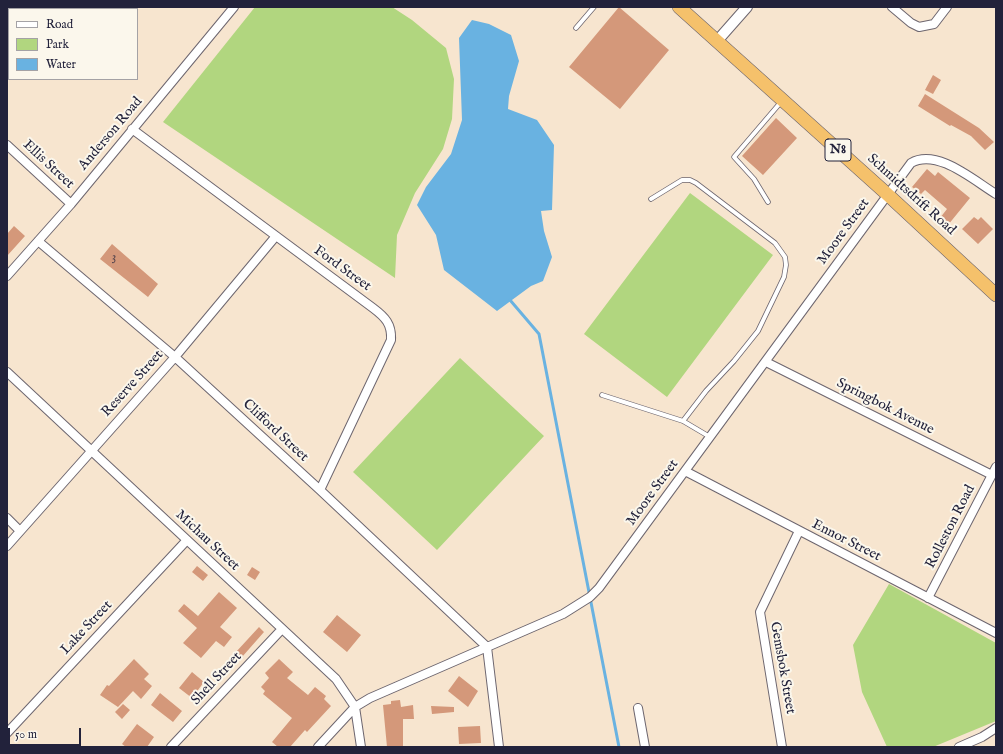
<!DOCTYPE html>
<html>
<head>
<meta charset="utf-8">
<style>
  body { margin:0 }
  #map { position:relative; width:1003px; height:754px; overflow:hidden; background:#f7e5cf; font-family:"IM FELL English",serif }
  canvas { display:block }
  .frame { position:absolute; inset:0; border:8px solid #22223b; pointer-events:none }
  .legend { position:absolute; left:8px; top:8px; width:130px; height:72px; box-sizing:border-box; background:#fbf7ec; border:1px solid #a4a2a5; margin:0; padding:5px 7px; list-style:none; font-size:12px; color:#22223b }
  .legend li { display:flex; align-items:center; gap:8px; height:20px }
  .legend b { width:20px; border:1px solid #a4a2a5 }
  .scale { position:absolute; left:8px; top:728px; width:73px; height:18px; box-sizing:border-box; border:2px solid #22223b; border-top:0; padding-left:5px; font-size:12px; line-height:14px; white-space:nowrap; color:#22223b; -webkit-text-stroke:3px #fbf7ec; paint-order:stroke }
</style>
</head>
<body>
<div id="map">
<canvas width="1003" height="754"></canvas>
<div class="frame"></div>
<ul class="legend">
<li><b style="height:5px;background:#fff"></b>Road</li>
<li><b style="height:11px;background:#b1d67f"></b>Park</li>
<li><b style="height:11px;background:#69b2e1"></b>Water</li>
</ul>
<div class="scale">50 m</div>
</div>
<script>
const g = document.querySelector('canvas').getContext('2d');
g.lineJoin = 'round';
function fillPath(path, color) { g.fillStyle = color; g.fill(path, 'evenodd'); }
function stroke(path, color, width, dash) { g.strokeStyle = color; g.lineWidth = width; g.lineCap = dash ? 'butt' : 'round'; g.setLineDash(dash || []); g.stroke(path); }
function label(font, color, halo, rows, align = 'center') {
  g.font = font + ' "IM FELL English",serif'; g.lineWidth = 4; g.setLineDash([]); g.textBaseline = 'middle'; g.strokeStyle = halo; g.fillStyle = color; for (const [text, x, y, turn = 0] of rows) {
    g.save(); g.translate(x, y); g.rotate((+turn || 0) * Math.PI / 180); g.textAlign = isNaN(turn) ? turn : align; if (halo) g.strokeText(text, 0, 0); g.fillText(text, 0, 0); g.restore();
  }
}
const green = new Path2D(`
  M255,7h137l20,13 34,28 8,31 -2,40 -9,30 -28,44 -18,42 -2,43 -232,-156z
  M690,193l83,62 -106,142 -83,-63z
  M460,358l84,78 -107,114 -84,-78z
  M889,584l107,59v78l-63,26h-46l-25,-55 -9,-47z`);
const water = new Path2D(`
  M472,20l17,4 22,11 8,26 -10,35 -1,13 29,11 17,25 -2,65 -11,1 3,20 8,26 -9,24 -12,5 -34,25 -53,-41 -8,-35 -19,-30 9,-18 25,-33 11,-34 -3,-82z`);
const stream = new Path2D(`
  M510,300l29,34 80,413`);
const building = new Path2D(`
  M619,7l50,43 -49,59 -51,-42z
  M933,75l8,5 -8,14 -8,-4z
  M925,94l54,34 15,14 -9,8 -14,-14 -20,-11 -1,1 -32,-20z
  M776,118l21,20 -34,37 -21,-19z
  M927,169l8,7 3,-4 32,26 -22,27 -8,-7 7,-9 -22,-19 -4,4 -9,-7z
  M974,217l4,3 3,-3 12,12 -15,15 -16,-15z
  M14,226l11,10 -18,20v-22z
  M112,244l46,40 -10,13 -48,-38z
  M197,566l11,9 -5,6 -11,-9z
  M252,567l8,5 -5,8 -8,-5z
  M219,592l18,16 -17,19 12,10 -8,10 -8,-6 -15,17 -18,-15 14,-15 -19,-17 6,-7 14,12z
  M337,615l24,20 -14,17 -24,-20z
  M259,627l5,5 -22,25 -6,-5z
  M134,659l15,15 -5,5 8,7 -11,13 -8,-8 -15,16 -18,-12 7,-10 2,1z
  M279,659l14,13 -6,6 21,17 7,-8 11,9 -2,3 7,7 -24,26 -2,-2 -15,17h-12l-6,-5 20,-24 -29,-24 2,-3 -4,-4 8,-9 -4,-5z
  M192,672l12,10 -12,16 -13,-10z
  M459,676l19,15 -10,16 -20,-16z
  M160,693l22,18 -9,11 -22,-17z
  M400,700l1,7 12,-2 1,14h-11v27l-16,1 -4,-42 8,-1v-3z
  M123,704l7,6 -8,9 -7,-7z
  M431,706l23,1v5l-22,2z
  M137,724l17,13 -7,10h-21l-4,-3z
  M480,726l1,17 -22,1 -1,-17z`);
const service = new Path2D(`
  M576,28l18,-21
  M651,199l31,-19h8l6,3 79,60 10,14 1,8 -2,12 -26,54 -24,30 -28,30 -23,30
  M768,202l-14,-23 -20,-22 47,-55
  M602,395l81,26 27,16`);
const minor = new Path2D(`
  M892,7l19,16 8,4 15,-3 13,-17
  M132,129l241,179c12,9 19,16 18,32l-71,150
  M7,145l64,59
  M38,241l137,116 145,133 167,157 12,100
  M7,276l64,-72 163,-197
  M766,362l226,113
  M7,372l329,307 19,28 6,40
  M685,471l311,162
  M7,518l13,13
  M7,546l168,-189 101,-121
  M928,598l68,-131
  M638,708l7,39
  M7,733l180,-193
  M171,747l111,-118
  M318,747l37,-40 15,-9 193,-84 27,-17 9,-9 312,-425c26,-15 62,17 85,31
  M782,747l-22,-135 39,-81
  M959,747l23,-10 14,-9`);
const tertiary = new Path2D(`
  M717,41l30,-34`);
const trunk = new Path2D(`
  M679,7l208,187 109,101`);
const numberNames = [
  ["3",114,258]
];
const shields = [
  [838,150,26]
];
const shieldNames = [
  ["N8",838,150]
];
const streetNames = [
  ["Anderson Road",111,134,-50],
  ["Ellis Street",48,165,43],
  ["Schmidtsdrift Road",911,195,42],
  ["Moore Street",844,232,-54],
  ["Ford Street",342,269,36],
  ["Reserve Street",133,384,-48],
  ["Springbok Avenue",885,407,27],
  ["Clifford Street",275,431,43],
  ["Moore Street",653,493,-54],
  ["Rolleston Road",951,527,-63],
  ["Michau Street",207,541,43],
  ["Ennor Street",846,541,27],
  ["Lake Street",87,628,-47],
  ["Gemsbok Street",782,668,80],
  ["Shell Street",217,679,-47]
];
fillPath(green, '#b1d67f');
fillPath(water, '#69b2e1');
stroke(stream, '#69b2e1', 3);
fillPath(building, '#d4987a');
stroke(service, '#6d666f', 5.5);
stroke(minor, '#6d666f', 10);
stroke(tertiary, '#6d666f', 12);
stroke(trunk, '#6d666f', 14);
stroke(service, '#fff', 4);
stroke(minor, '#fff', 8);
stroke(tertiary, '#fff', 10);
stroke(trunk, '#f5c16b', 13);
label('12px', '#4e404b', null, numberNames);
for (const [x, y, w] of shields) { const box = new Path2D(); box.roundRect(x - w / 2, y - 11, w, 22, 3); g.fillStyle = '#fbf7ec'; g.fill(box); stroke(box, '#22223b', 1); }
label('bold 13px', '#22223b', null, shieldNames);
label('14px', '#22223b', '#fbf7ec', streetNames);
</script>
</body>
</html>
